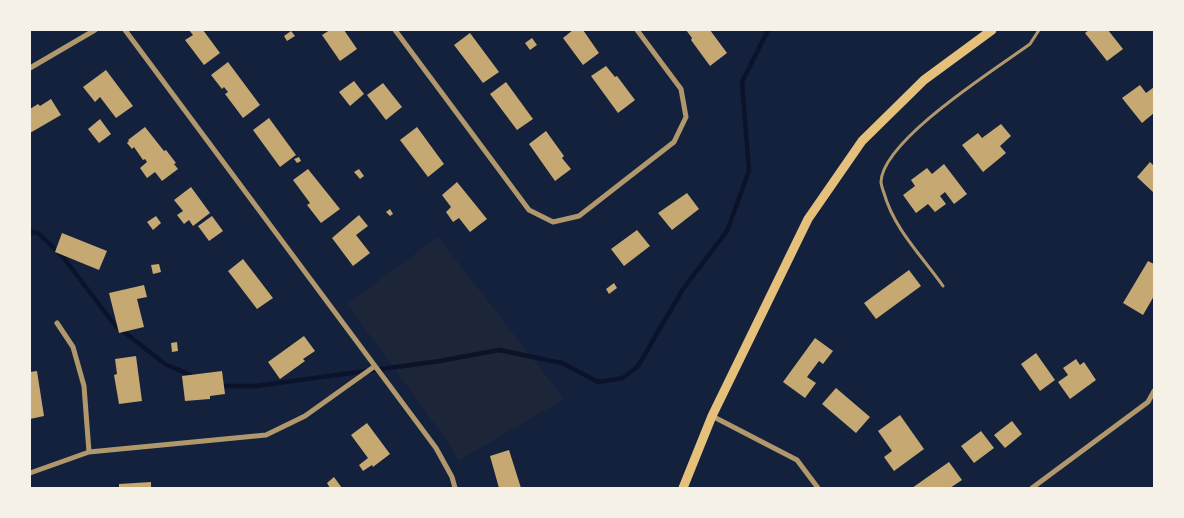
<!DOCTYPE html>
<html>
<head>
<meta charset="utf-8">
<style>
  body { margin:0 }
  #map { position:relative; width:1184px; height:518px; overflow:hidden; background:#14213d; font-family:"Golos Text",sans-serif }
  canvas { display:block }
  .frame { position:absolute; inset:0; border:31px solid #f6f1e7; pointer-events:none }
</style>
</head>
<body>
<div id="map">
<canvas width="1184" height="518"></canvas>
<div class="frame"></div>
</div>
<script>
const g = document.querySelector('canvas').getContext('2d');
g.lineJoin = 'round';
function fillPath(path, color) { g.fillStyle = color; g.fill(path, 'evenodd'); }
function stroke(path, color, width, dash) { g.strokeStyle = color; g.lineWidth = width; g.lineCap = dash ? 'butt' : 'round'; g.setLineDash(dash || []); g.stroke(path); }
const green = new Path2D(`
  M438,237l126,162 -106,62 -11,-20 -100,-137z`);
const stream = new Path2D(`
  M30,232l8,1 25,24 51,67 51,40 30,13
  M218,386h38l184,-25 59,-11 63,13 36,19 25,-4 15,-12 45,-77 44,-58 22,-60 -7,-89 26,-52`);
const building = new Path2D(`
  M189,30h14l17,23 -16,12 -19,-25 8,-5z
  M330,30h14l13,19 -17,12 -18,-26z
  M573,30h10l16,23 -16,12 -20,-27z
  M686,30h24l17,23 -17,13 -19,-26 1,-2z
  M1089,30h19l15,19 -16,12 -22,-28z
  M291,31l4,5 -8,5 -3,-5z
  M470,33l29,39 -16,11 -29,-38z
  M532,38l5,7 -7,5 -5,-7z
  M228,62l32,43 -17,13 -18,-24 3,-2 -4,-5 -2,2 -11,-14z
  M606,66l9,11 2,-1 18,24 -17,13 -27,-37z
  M106,70l27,36 -17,12 -16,-21 -5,5 -12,-15z
  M354,81l10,13 -14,12 -11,-14z
  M506,82l27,37 -16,11 -27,-36z
  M383,83l19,24 -16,13 -19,-25z
  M1140,85l6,8 8,-6v26l-12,10 -20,-25z
  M51,99l10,16 -31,18v-24l8,-5 2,2z
  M269,118l27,37 -16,12 -27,-37z
  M100,119l11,15 -12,9 -11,-14z
  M1001,124l10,12 -11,10 6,7 -23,19 -21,-27 16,-12 4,5z
  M145,127l19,24 2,-1 10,13 -2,1 4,5 -16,12 -7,-9 -8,6 -7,-10 7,-6 -2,-3 -2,1 -9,-13 -2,2 -5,-6 2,-2 -1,-1z
  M417,127l27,37 -16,13 -28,-37z
  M546,131l18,25 -2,2 9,11 -16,12 -26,-37z
  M299,157l2,4 -4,2 -3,-4z
  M1150,162l4,4v27l-17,-16z
  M944,164l23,30 -13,10 -9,-12 -5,4 6,8 -11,8 -7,-8 -12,9 -13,-18 12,-9 -4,-6 16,-12 5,6z
  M308,169l32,40 -19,14 -14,-18 3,-2 -17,-23z
  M359,169l5,7 -4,3 -6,-7z
  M457,182l30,37 -17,13 -11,-14 -6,4 -7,-10 5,-5 -9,-12z
  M191,187l19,26 -17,13 -4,-6 -5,4 -7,-9 6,-4 -9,-11z
  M687,193l12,16 -27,21 -14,-17z
  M390,209l3,5 -3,2 -4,-4z
  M359,215l9,11 -12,9 14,18 -17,13 -21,-28z
  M156,216l5,7 -8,7 -6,-8z
  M212,216l11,15 -14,10 -11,-15z
  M637,230l13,16 -26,20 -13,-17z
  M62,233l45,18 -8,19 -44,-18z
  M243,259l30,39 -16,11 -29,-38z
  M1148,261l6,3v32l-11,19 -20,-12z
  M159,264l2,8 -8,2 -2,-9z
  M909,270l12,16 -45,33 -12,-16z
  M614,283l3,5 -8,6 -3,-5z
  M144,285l3,12 -10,2 7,28 -25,6 -10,-40z
  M304,336l11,15 -12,8 2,2 -25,18 -12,-17z
  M815,338l18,13 -10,13 -4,-3 -12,16 9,6 -11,15 -22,-16z
  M177,342l1,9 -6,1 -1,-9z
  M1036,353l19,27 -15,11 -19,-27z
  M136,356l6,45 -23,3 -5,-29 3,-1 -2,-15z
  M1076,359l4,6 4,-3 12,18 -26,19 -12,-17 10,-7 -5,-7z
  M37,371l7,45 -14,3v-47z
  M222,371l3,23 -15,2v3l-25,2 -3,-25z
  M836,388l34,29 -14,16 -34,-29z
  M900,415l24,34 -30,22 -10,-14 8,-6 -14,-20z
  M1012,421l10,13 -17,14 -11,-13z
  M367,423l23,31 -17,13 -1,-2 -9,6 -4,-6 9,-7 -17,-23z
  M981,431l13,17 -20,15 -13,-17z
  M509,450l12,38h-22l-9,-32z
  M949,462l13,18 -12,8h-38z
  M334,477l8,11h-12l-3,-5z
  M151,482v6h-32v-4z`);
const service = new Path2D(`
  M943,286c-21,-30 -49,-57 -59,-93 -1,-3 -3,-8 -3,-11 1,-42 116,-114 149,-138l9,-14`);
const minor = new Path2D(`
  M125,30l311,418 16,29 3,11
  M395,30l134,180 24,12 26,-6 95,-74 12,-25 -5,-28 -44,-59
  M30,68l65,-38
  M57,323l16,24 11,39 5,66
  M712,416l85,44 21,28
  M30,473l59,-21 177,-17 39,-19 70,-50
  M1032,488l116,-86 6,-11`);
const secondary = new Path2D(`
  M683,488l29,-72 96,-197 54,-78 62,-61 68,-50`);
fillPath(green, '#1d2539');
stroke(stream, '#0b132b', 4.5);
fillPath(building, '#c6a872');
stroke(service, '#b1986c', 3);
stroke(minor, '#b1986c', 5);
stroke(secondary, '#e5c07b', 9);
</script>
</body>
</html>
